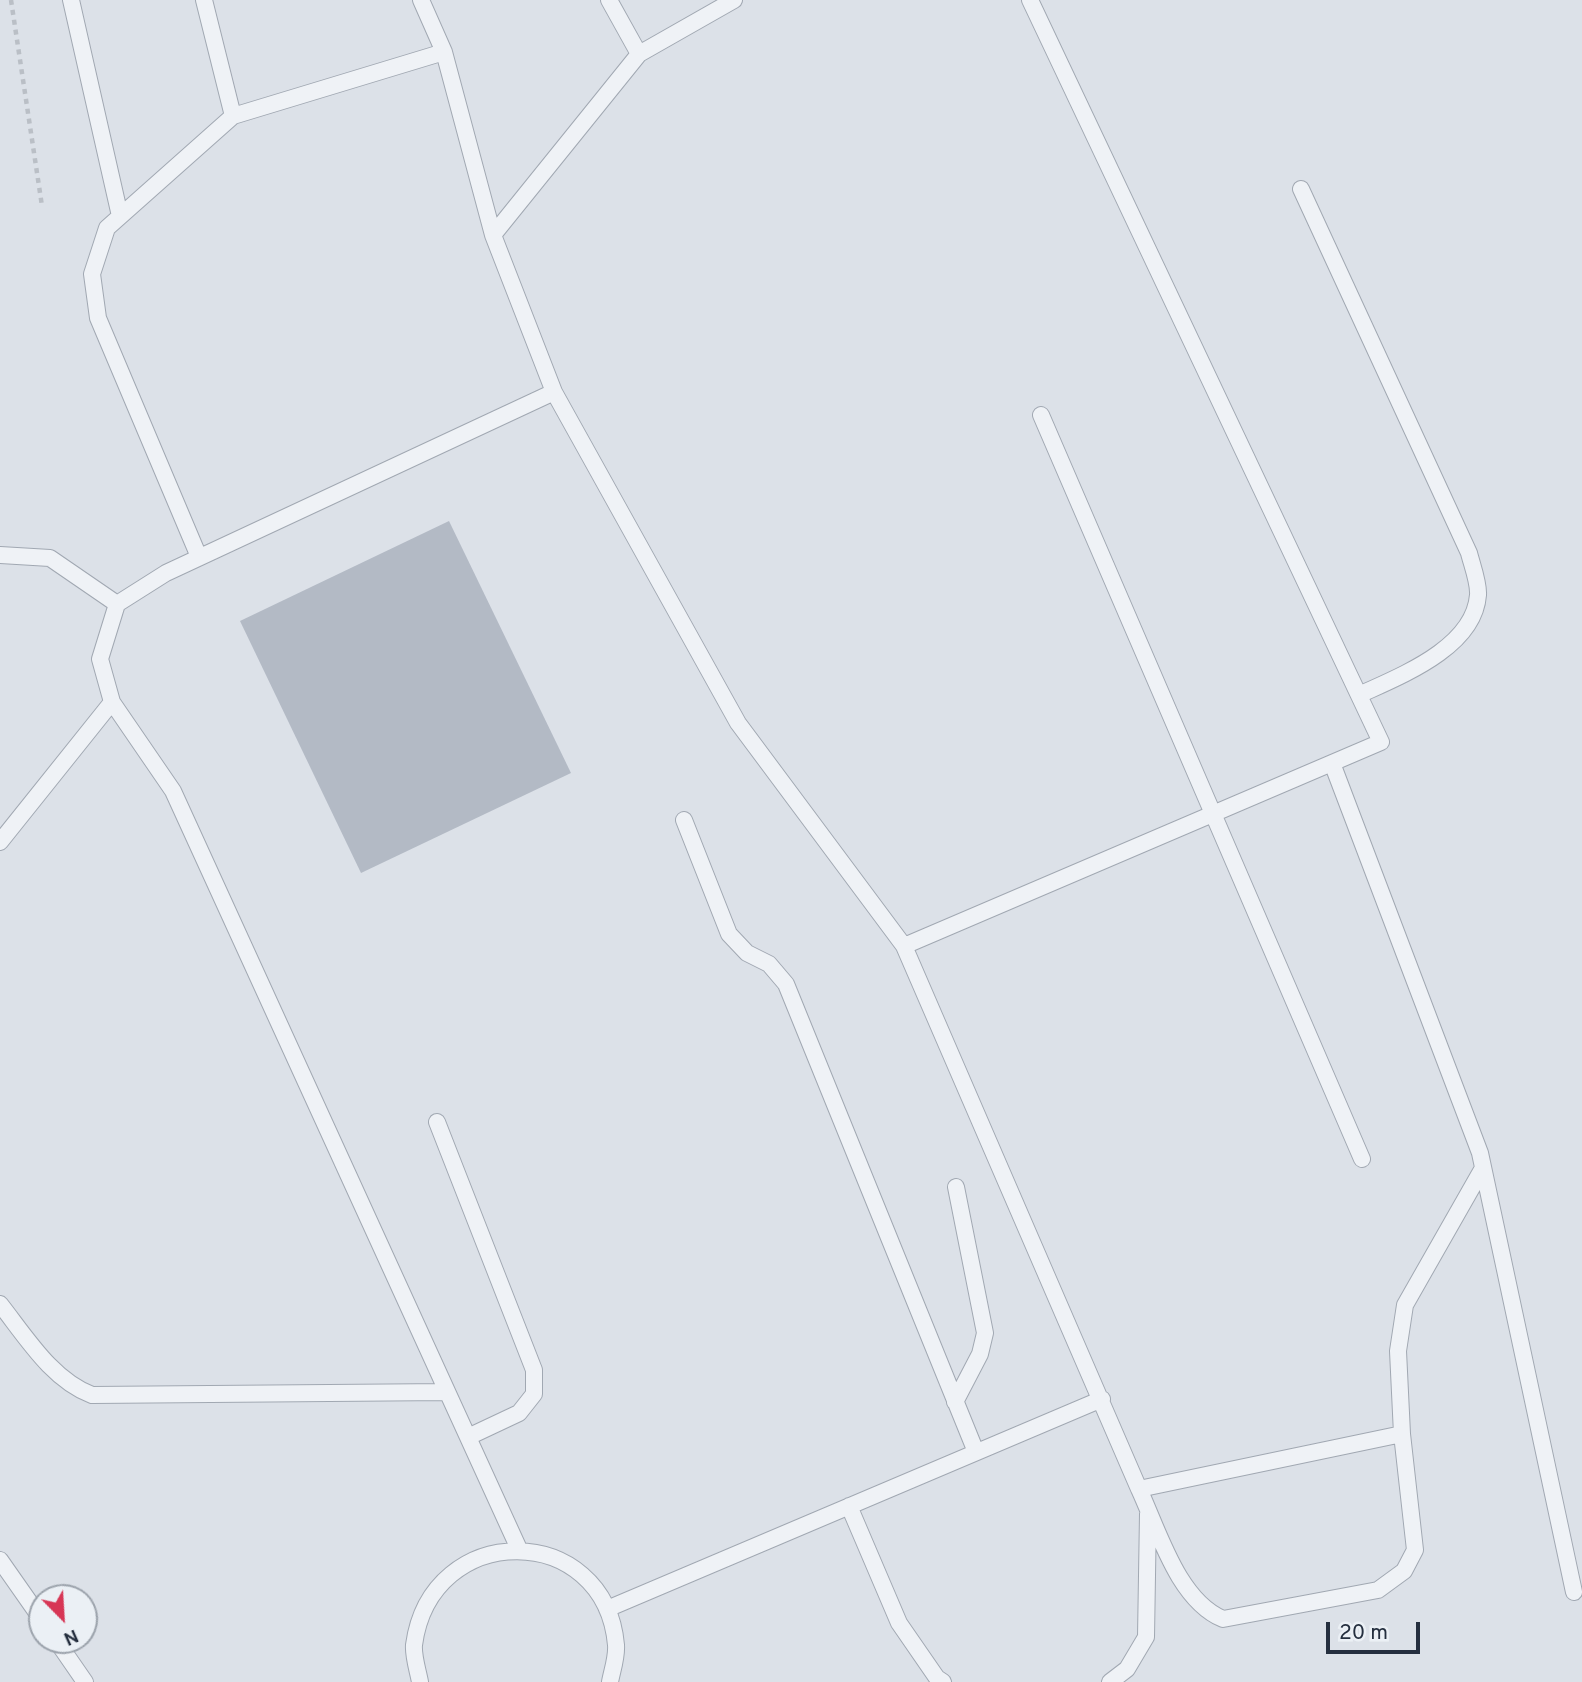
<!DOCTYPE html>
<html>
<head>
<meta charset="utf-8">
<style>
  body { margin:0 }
  #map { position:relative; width:1582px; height:1682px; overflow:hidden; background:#dce1e8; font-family:Overpass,sans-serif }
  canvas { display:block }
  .north { position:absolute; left:28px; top:1584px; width:70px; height:70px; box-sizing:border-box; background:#ebf0f5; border:2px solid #9ca3ac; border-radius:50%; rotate:156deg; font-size:19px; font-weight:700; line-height:28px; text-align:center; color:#252f3f }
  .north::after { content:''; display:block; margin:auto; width:24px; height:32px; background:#d73655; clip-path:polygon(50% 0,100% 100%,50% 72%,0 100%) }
  .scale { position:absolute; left:1326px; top:1622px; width:94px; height:32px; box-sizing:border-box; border:4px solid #252f3f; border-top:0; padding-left:9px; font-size:21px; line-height:24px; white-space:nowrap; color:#252f3f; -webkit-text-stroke:5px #ebf0f5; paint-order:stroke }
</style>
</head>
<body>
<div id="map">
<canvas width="1582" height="1682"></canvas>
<div class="north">N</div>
<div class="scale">20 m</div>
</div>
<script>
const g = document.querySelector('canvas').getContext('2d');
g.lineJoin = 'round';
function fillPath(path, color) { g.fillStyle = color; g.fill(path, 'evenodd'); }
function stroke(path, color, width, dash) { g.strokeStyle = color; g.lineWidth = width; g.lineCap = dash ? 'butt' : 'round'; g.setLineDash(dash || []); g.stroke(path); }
const building = new Path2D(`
  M449,521l122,252 -210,100 -121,-252z`);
const path = new Path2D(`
  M11,0l31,206`);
const lane = new Path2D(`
  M71,0l49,216
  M204,0l29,116
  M421,0l23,52 49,183 61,157 184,331 166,223 235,543 263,-55 -4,-83 7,-46 78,-137
  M609,0l30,54
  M1301,189l168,364c3,12 10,30 9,42 -4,53 -78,81 -119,100
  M493,235l146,-181 95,-54
  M1041,415l321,744
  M0,555l50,3 67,46
  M199,557l-101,-239 -6,-44 15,-46 126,-112 211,-64
  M1332,763l148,390 94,439
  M684,820l45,114 18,19 22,11 17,20 190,468
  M0,842l112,-140
  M904,946l477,-204 -351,-742
  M437,1122l97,248v24l-15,19 -51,24
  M0,1304c26,33 52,76 92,91l355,-3
  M955,1402l25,-48 5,-21 -29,-146
  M1139,1489c20,43 39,111 84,130l155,-29 26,-19 11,-21 -13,-116
  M849,1506l50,117 38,55 6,4
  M519,1549l-346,-758 -61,-89 -12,-43 17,-55 49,-31 388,-181
  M0,1560l42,60
  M607,1609l495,-210
  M56,1640l29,42
  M420,1682c-2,-11 -7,-26 -6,-37 17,-126 191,-124 202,0 1,12 -4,26 -6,37
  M1110,1682l17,-13 19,-32 2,-123`);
fillPath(building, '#b3bac5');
stroke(lane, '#a1a8b2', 18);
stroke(path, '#babfc6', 4.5, [5, 5]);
stroke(lane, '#eff2f6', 16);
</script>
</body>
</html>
